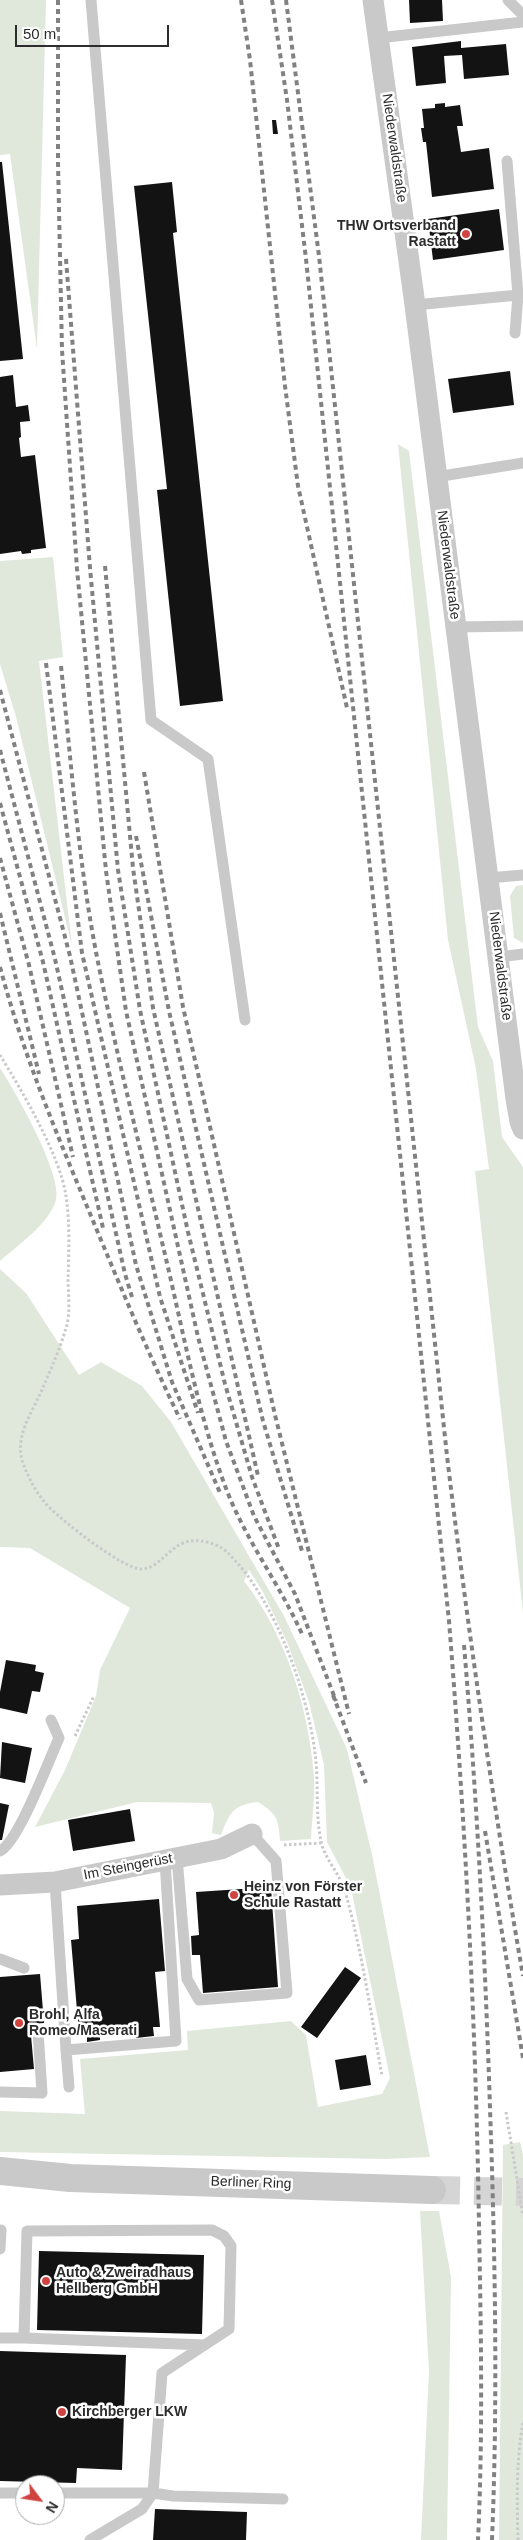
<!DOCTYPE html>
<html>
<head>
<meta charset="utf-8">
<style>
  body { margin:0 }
  #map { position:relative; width:523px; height:2540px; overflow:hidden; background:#fff; font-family:Helvetica,sans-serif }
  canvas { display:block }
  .north { position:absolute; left:15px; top:2475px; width:50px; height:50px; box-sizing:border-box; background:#fff; border:1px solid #ababab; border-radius:50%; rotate:121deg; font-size:14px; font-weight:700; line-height:20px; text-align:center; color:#2c2c2c }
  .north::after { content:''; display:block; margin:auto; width:18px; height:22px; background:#cf4441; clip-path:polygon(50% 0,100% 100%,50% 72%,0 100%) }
  .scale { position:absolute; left:15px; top:25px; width:154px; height:22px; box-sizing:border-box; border:2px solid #2c2c2c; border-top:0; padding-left:6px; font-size:15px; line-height:18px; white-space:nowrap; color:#2c2c2c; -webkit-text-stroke:4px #fff; paint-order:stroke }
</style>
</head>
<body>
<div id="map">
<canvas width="523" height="2540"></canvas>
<div class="north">N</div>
<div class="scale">50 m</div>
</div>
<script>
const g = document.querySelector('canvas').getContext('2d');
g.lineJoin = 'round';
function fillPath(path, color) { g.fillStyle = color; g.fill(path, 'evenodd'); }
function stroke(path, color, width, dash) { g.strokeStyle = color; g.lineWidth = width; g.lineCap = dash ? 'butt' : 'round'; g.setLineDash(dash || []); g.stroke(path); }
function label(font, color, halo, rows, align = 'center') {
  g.font = font + ' Helvetica,sans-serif'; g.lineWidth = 5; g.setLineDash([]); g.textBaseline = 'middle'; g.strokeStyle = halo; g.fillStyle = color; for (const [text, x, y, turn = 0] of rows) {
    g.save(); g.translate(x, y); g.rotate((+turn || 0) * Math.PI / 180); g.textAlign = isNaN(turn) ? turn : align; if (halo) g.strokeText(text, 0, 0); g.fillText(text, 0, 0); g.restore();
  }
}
const green = new Path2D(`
  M0,0h46l-9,349 -27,-195 -10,1z
  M398,444l11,7 69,576 15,34 9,76 21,30v446l-48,-442 14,-2 -13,-100 -28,-129z
  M53,557l10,100 -24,4 33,285 -56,-229 -16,-53v-103z
  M523,885v58l-9,-5 -4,-42 6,-10z
  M0,1068c15,23 63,107 56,132 -6,23 -38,45 -56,61z
  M0,1269l26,24 53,82 22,-13 41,24 29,36 113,194 63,133 26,110 57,298 -45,2 -385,-7v-41l85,3 -5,-55 108,-9 -1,-19 104,-10 15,14 12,72 64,-13 8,-16 -39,-190 -24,-46 -3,-77 -15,-63 -22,-60 -24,-50 -14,-22 -5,11c42,54 65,128 70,196 1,20 -2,42 -3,62l-31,2c-1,-22 -4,-28 -22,-39 -25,3 -28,10 -37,33l-9,-2 2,-20 -3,-10 -74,-1 -102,25 30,-57 31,-74 4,-26 30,-62 -100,-60 -30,-1z
  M520,2142l3,13v385h-24l4,-395z
  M420,2211h19l12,66 -4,263h-26l8,-169z`);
const building = new Path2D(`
  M409,0h33l1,21 -33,2z
  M461,41v7l45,-4 3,31 -45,4 -2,-24 -18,1 2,27 -30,3 -4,-39z
  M445,103v4l15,-2 3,21h-6l4,26 28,-4 5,41 -62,8 -6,-55h-3l-2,-14h3l-2,-19 13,-1v-4z
  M272,120h4l2,14h-5z
  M0,162h2l21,197 -23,2z
  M172,182l5,50 -4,1 50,468 -43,5 -23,-216 10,-1 -33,-303z
  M499,209l5,41 -71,10 -5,-41z
  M510,371l4,34 -61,8 -5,-34z
  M13,375l3,32 12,-2 2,16 -10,1 1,15 -2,1 2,19 14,-2 11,93 -15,2v3l-9,1 -1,-3 -21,3v-177z
  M6,1660l30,5 -1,6 9,2 -4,19 -8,-1 -5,23 -27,-6v-16z
  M2,1742l30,6 -7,35 -25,-5z
  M0,1803l9,2 -7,35h-2z
  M130,1809l5,32 -62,10 -5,-31z
  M271,1887l7,100 -75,6 -3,-38h-8l-1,-19 8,-1 -3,-43z
  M159,1899l6,72 -10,1 5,55h-7l1,9 -18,2 -1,-9 -35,3v8l-13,2v-9l-8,1 -8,-94 8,-1 -2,-33z
  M345,1967l16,11 -44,60 -16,-11z
  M40,1974l4,49 -14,1 4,45 -34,3v-95z
  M366,2055l5,30 -31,5 -5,-30z
  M39,2251l165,4 -2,79 -165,-4z
  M0,2351l126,4 -4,115 -45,-2 -1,15 -76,-2z
  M155,2509l92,3 -1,28h-93z`);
const tertiaryTunnel = new Path2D(`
  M432,2190l91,2`);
const path = new Path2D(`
  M0,1055c22,36 60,100 66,141 4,27 3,55 2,82 0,15 3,35 -2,50 -6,21 -16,43 -25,64 -10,22 -27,46 -18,71 6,16 13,30 25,43 13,14 75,63 93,63 17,0 27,-20 42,-26 14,-6 36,0 46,11 46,46 78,136 86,199 4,28 0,61 6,88 3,17 19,33 24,50 17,60 26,123 37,185
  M75,1736l19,-40
  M284,1845l37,-2
  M506,2112l17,104
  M518,2540c-1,-40 -2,-78 5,-118`);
const service = new Path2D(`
  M91,0l60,720 57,39 37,261
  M508,0l15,15
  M378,38l145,-16
  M415,305l103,-10 -11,-134
  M515,333l3,-38
  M436,477l87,-14
  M456,627l67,-1
  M488,878l35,-3
  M499,957l24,-3
  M0,1851c18,-8 49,-91 59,-113l-8,-18
  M177,1857l10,122 12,21 88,-7 -11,-132 -24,-27
  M55,1882l11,168 110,-9 -11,-181
  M0,1959l24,9
  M66,2050l3,37
  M0,2092l42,1 -4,-62
  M0,2249l1,-19
  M0,2338h24l3,-107 185,-1 12,6 7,10 -2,83 -67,44 -9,120 -11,16 -52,31
  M24,2338l181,7
  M0,2493h25
  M55,2493h98l20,3 110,3`);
const minor = new Path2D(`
  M373,0l42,305 101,794 4,23 3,7
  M0,1885l55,-3 166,-33 31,-15`);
const tertiary = new Path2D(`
  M0,2171l70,7 362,12`);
const rail = new Path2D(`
  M58,0v162l4,188 15,219 29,302 20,140 72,326 28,104 28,75 41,78 41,107
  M241,0l9,60 35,326 13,100 49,222
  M272,0l15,100 19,159 143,1362c16,201 27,403 30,605 2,104 4,209 -1,314
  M286,0l33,256 128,1200c21,174 46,347 76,520
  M66,259l24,309 28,302 22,140 48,222 37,152 27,93 27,72
  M105,566l28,302 20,140 105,468
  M46,663l36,290 78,344 38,116
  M61,666c10,95 17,192 35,286 19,97 44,194 66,290 20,82 35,171 65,249 20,51 53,94 75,143
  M0,690l70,266 66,309 36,117 49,113
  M0,750l55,209 70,315 7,23
  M144,772l39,235 92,408 74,299
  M0,803l43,159 60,266
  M136,836l33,175 94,410 39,130
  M0,858l29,107 44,192
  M0,913l39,161
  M0,967c22,83 53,158 86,237 30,72 60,145 94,215
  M464,1645c13,155 21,308 26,463 5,144 8,288 2,432
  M333,1695l33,88
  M485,1831l38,227`);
const markers = [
  [466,234,5,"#cf4441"],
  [234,1895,5,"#cf4441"],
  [19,2023,5,"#cf4441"],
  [46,2281,5,"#cf4441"],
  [62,2412,5,"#cf4441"]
];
const streetNames = [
  ["Niederwaldstraße",394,148,82],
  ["Niederwaldstraße",448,565,83],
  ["Niederwaldstraße",500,966,83],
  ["Im Steingerüst",128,1867,-11],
  ["Berliner Ring",251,2183,2]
];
const poiNames = [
  ["THW Ortsverband",456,226,"right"],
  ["Rastatt",456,242,"right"],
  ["Heinz von Förster",244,1887],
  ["Schule Rastatt",244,1903],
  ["Brohl, Alfa",29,2015],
  ["Romeo/Maserati",29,2031],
  ["Auto & Zweiradhaus",56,2273],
  ["Hellberg GmbH",56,2289],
  ["Kirchberger LKW",72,2412]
];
fillPath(green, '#e0e8db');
fillPath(building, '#131313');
stroke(tertiaryTunnel, '#d5d5d5', 28, [28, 14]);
stroke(path, '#c9c9c9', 3, [2.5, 2.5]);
stroke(service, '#c9c9c9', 11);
stroke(minor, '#c9c9c9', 21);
stroke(tertiary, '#c9c9c9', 28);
stroke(rail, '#818181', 4, [5, 4]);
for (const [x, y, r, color] of markers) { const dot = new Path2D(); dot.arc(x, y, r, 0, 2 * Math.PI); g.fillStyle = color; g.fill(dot); stroke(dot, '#fff', 2); }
label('14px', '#2c2c2c', '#fff', streetNames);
label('bold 14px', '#2c2c2c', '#fff', poiNames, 'left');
</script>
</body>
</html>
